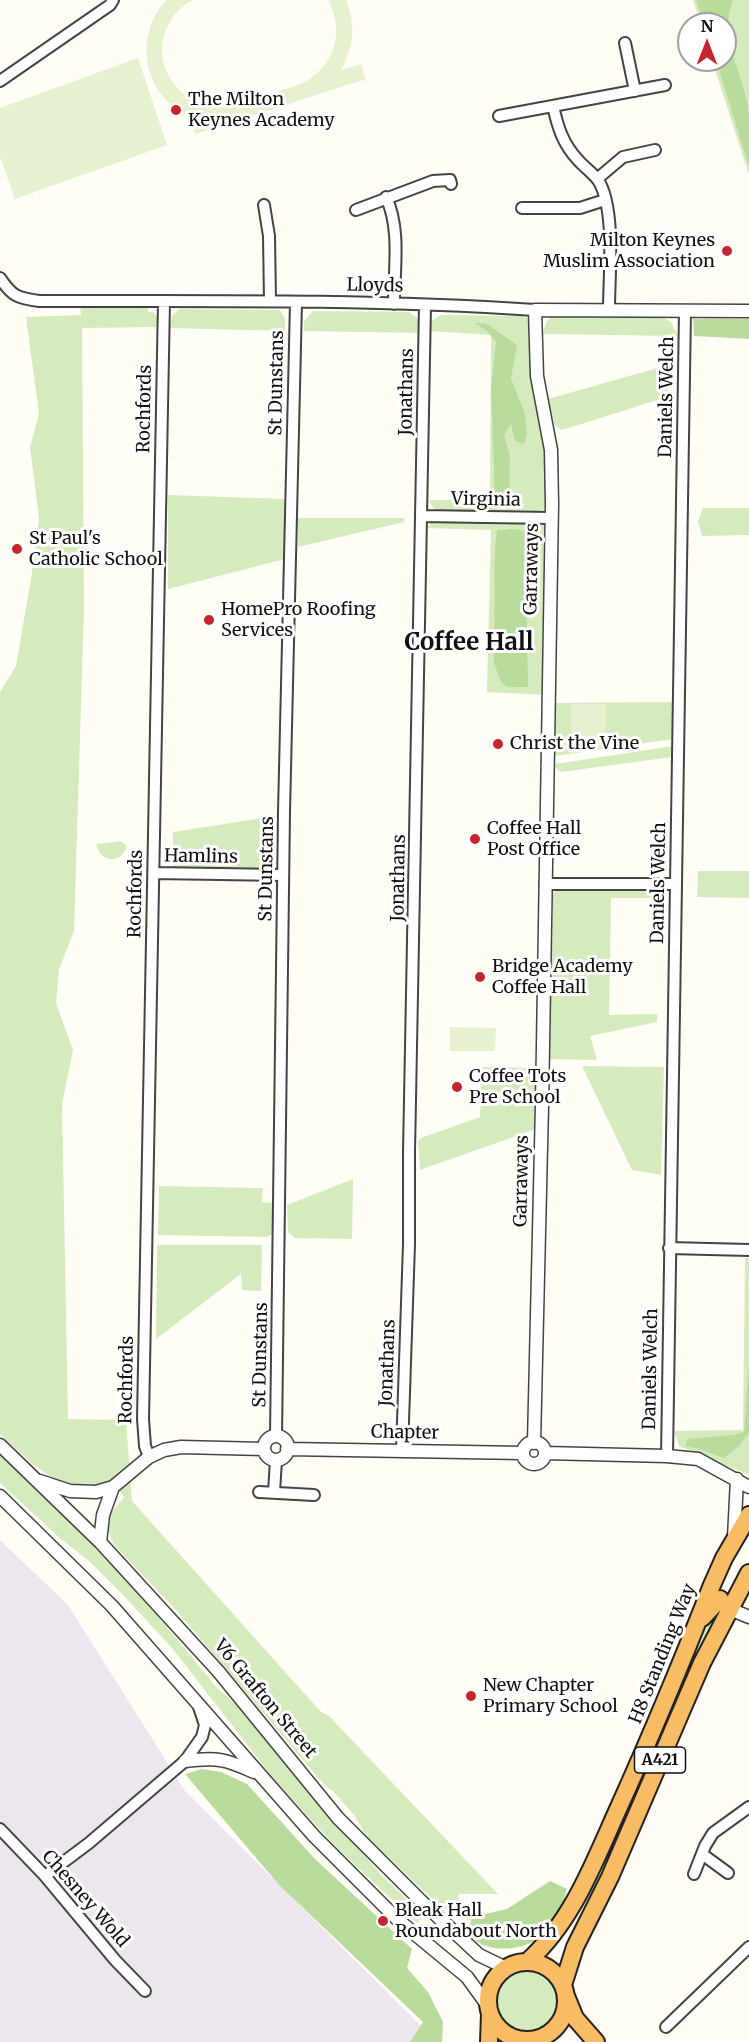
<!DOCTYPE html>
<html>
<head>
<meta charset="utf-8">
<style>
  body { margin:0 }
  #map { position:relative; width:749px; height:2042px; overflow:hidden; background:#fffdf5; font-family:Merriweather,serif }
  canvas { display:block }
  .north { position:absolute; left:677px; top:12px; width:60px; height:60px; box-sizing:border-box; background:#fff; border:2px solid #a0a0a0; border-radius:50%; rotate:0deg; font-size:16px; font-weight:700; line-height:24px; text-align:center; color:#111 }
  .north::after { content:''; display:block; margin:auto; width:21px; height:27px; background:#c4262e; clip-path:polygon(50% 0,100% 100%,50% 72%,0 100%) }
</style>
</head>
<body>
<div id="map">
<canvas width="749" height="2042"></canvas>
<div class="north">N</div>
</div>
<script>
const g = document.querySelector('canvas').getContext('2d');
g.lineJoin = 'round';
function fillPath(path, color) { g.fillStyle = color; g.fill(path, 'evenodd'); }
function stroke(path, color, width, dash) { g.strokeStyle = color; g.lineWidth = width; g.lineCap = dash ? 'butt' : 'round'; g.setLineDash(dash || []); g.stroke(path); }
function label(font, color, halo, rows, align = 'center') {
  g.font = font + ' Merriweather,serif'; g.lineWidth = 6; g.setLineDash([]); g.textBaseline = 'middle'; g.strokeStyle = halo; g.fillStyle = color; for (const [text, x, y, turn = 0] of rows) {
    g.save(); g.translate(x, y); g.rotate((+turn || 0) * Math.PI / 180); g.textAlign = isNaN(turn) ? turn : align; if (halo) g.strokeText(text, 0, 0); g.fillText(text, 0, 0); g.restore();
  }
}
const industrial = new Path2D(`
  M0,1540l68,65 117,186 238,237 -10,14h-413z`);
const green = new Path2D(`
  M693,0h56v175l-37,-115h13v-36h-24z
  M80,307l68,1v4h5l3,3 3,12 -77,1 2,278 -10,325 -15,38 -3,34 17,47 -11,54 6,315 58,1 6,81 189,211 8,4 169,178h-39l-2,17 -15,-3 -75,-71 -13,-22 -21,-24 -6,-3 -151,-178 -62,-65 -6,-15 1,-14 15,-19 -11,-14c-47,18 -81,-19 -113,-49v-742l16,-26 15,-87 8,-60 -9,-72 9,-33 -13,-97 55,-2z
  M179,309l101,1 5,8v13l-115,-3 2,-12z
  M313,311l96,1 11,8v13l-116,-2v-10z
  M441,315l81,1 5,2 4,8 16,115v67l-6,3h-99c-7,-1 -11,-3 -12,-11h60l1,-165 -63,-4 2,-9z
  M553,316l111,2 7,4 7,14 -135,-2 3,-12z
  M668,365l-1,32 -105,33 -7,-4 -7,-27z
  M168,495l117,4v60l-117,30z
  M703,508h46v27l-47,1 -4,-15z
  M298,518h106v4l-106,25z
  M434,520l108,2 5,6 -3,167 -57,-3 4,-162 -64,-2z
  M673,702v37l-118,17 1,-53z
  M673,746l-1,11 -111,15 -6,-5v-3z
  M269,817v55l-96,-1v-39z
  M121,841l6,5c-6,19 -27,17 -31,-2z
  M698,871h51v27l-52,-1z
  M655,888l1,10h-45l-2,117 48,-1v8l-67,14 7,24 -47,-1 3,-165 4,-5z
  M582,1066l82,1 -3,108 -29,-5z
  M482,1067l55,1 -1,56 -3,6 -113,40 -2,-29 3,-3 59,-21z
  M353,1179l-1,60 -57,-1 -7,-6 -1,-27z
  M159,1186l104,2 -1,14 14,1 -2,30 -7,4 -109,-2z
  M157,1245h105l-1,46 -19,-1 -1,-16 -85,65z
  M745,1258h4v217l-70,-29 -5,-15 69,-1z
  M0,1452l114,112 105,126 26,22 136,163 43,41 -7,7 -83,-78 -60,-66 -102,-131 -50,-54 -32,-32 -29,-23 -61,-56z
  M719,1611l2,2 -115,259 -8,-5 46,-96 61,-144 5,-10z
  M496 1999a31 31 0 1 1 62 0a31 31 0 1 1-62 0Z`);
const forest = new Path2D(`
  M696,0h37c-16,35 13,79 16,115 0,17 0,35 0,52l-33,-107h9v-36h-21z
  M693,319h56v20l-55,-3z
  M474,323l13,1 30,21 -6,34 14,35 2,20 -3,10 -9,-3 -4,-17 -7,11 6,21 -1,40 -14,1 -4,-110 5,-45 -9,-11z
  M515,529l14,3 -5,57 2,7 2,91h-21l-6,-5 -7,-19 1,-115 2,-18z
  M749,1359v74l-10,13 -15,12 -24,-9 -14,-3 1,-7 46,-4 11,-3z
  M202,1769l19,3 26,12 68,75 97,90 -5,19 21,24 15,30 -1,20h-32l13,-20 -144,-137 -94,-111z
  M550,1881l17,8c-3,9 -5,23 -11,31 -4,6 -13,15 -20,20 -19,12 -54,13 -68,-7l4,-16 35,-8z`);
const pitch = new Path2D(`
  M166,0h27c-18,9 -30,28 -31,48 -1,33 29,62 63,59 15,-2 29,-9 44,-13 12,-4 28,-7 39,-14 28,-17 36,-52 20,-80h18c10,24 8,47 -5,70l20,-6 5,15 -171,55 -5,-15 2,-1c-48,-20 -60,-80 -26,-118z
  M138,58l29,87 -152,54 -15,-42v-49z
  M571,704h35l-1,43 -34,6z
  M450,1027l46,1 -1,23h-45z`);
const minor = new Path2D(`
  M625,43l10,48
  M0,81l110,-76 3,-5
  M553,106c5,22 10,38 25,54 6,7 15,13 20,20 18,28 11,95 11,129
  M499,116l166,-31
  M597,179l26,-22 32,-7
  M386,197c15,32 8,72 8,107
  M264,205l5,31 1,65
  M522,208h58l25,-8
  M356,210l77,-29 17,-1 1,4
  M0,278c12,18 17,20 39,23 165,0 331,-2 496,9
  M421,516l130,2
  M154,873l129,2
  M545,884h131
  M669,1248l80,2
  M276,1436l8,-624 12,-509
  M402,1451l7,-207v-92l16,-847
  M667,1456l18,-1145
  M149,1457l-4,-11 -2,-27 21,-1118
  M259,1492l55,3
  M274,1492l2,-32
  M0,1829l45,47 70,84 30,31
  M702,1854l26,19
  M694,1874l11,-28 8,-13 36,-26
  M45,1876l44,-33 96,-82 17,-24 3,-12 -6,-18
  M666,2027l83,-80`);
const tertiary = new Path2D(`
  M264 1448a12 12 0 1 1 24 0a12 12 0 1 1-24 0Z
  M523 1453a11 11 0 1 1 22 0a11 11 0 1 1-22 0Z
  M534,1443l8,-338 10,-601 -1,-54 -14,-74 -2,-66 214,1
  M0,1445l100,97 118,129 120,147 83,83 58,54 27,13
  M287,1449l236,4
  M545,1453l122,3 31,3 51,28
  M40,1481l30,10 26,1 17,-5 36,-30 15,-7 17,-3 83,2
  M0,1496l112,110 202,230 84,84 69,57 21,29
  M734,1538l3,-59
  M100,1542l3,-27 10,-28
  M724,1603l6,6 19,8
  M185,1761c32,-4 40,-2 69,11`);
const trunk = new Path2D(`
  M702,1618l18,-19
  M527,1962c46,-41 67,-100 92,-155 33,-73 64,-148 93,-222l12,-27 25,-43
  M488 2001a39 39 0 1 1 78 0a39 39 0 1 1-78 0Z
  M563,1985l12,-38 35,-70 92,-214 47,-90
  M566,1996l9,22 21,24
  M489,2042l1,-29`);
const markers = [
  [176,110,6,"#c4262e"],
  [727,251,6,"#c4262e"],
  [17,549,6,"#c4262e"],
  [209,620,6,"#c4262e"],
  [498,744,6,"#c4262e"],
  [475,839,6,"#c4262e"],
  [480,977,6,"#c4262e"],
  [457,1087,6,"#c4262e"],
  [471,1696,6,"#c4262e"],
  [383,1921,6,"#c4262e"]
];
const shields = [
  [660,1760,51]
];
const shieldNames = [
  ["A421",660,1760]
];
const poiNames = [
  ["The Milton",188,100],
  ["Keynes Academy",188,121],
  ["Milton Keynes",715,241,"right"],
  ["Muslim Association",715,262,"right"],
  ["St Paul's",29,539],
  ["Catholic School",29,560],
  ["HomePro Roofing",221,610],
  ["Services",221,631],
  ["Christ the Vine",510,744],
  ["Coffee Hall",487,829],
  ["Post Office",487,850],
  ["Bridge Academy",492,967],
  ["Coffee Hall",492,988],
  ["Coffee Tots",469,1077],
  ["Pre School",469,1098],
  ["New Chapter",483,1686],
  ["Primary School",483,1707],
  ["Bleak Hall",395,1911],
  ["Roundabout North",395,1932]
];
const streetNames = [
  ["Lloyds",375,286,1],
  ["St Dunstans",277,383,-89],
  ["Jonathans",407,392,-89],
  ["Daniels Welch",667,397,-89],
  ["Rochfords",145,409,-89],
  ["Virginia",486,500,1],
  ["Garraways",532,569,-89],
  ["Hamlins",201,857,1],
  ["St Dunstans",267,869,-89],
  ["Jonathans",399,878,-89],
  ["Daniels Welch",659,883,-89],
  ["Rochfords",136,894,-89],
  ["Garraways",522,1181,-89],
  ["St Dunstans",261,1355,-89],
  ["Jonathans",388,1363,-88],
  ["Daniels Welch",651,1369,-89],
  ["Rochfords",127,1380,-89],
  ["Chapter",405,1433,1],
  ["H8 Standing Way",663,1654,-68],
  ["V6 Grafton Street",265,1699,50],
  ["Chesney Wold",85,1899,49]
];
const districtNames = [
  ["Coffee Hall",469,643]
];
fillPath(industrial, '#eee6ef');
fillPath(green, '#d5ebbd');
fillPath(forest, '#b9dc9c');
fillPath(pitch, '#e6f2cf');
stroke(minor, '#444', 14);
stroke(tertiary, '#444', 15);
stroke(trunk, '#222', 20);
stroke(minor, '#fff', 10);
stroke(tertiary, '#fff', 12);
stroke(trunk, '#f7bc64', 16);
for (const [x, y, r, color] of markers) { const dot = new Path2D(); dot.arc(x, y, r, 0, 2 * Math.PI); g.fillStyle = color; g.fill(dot); stroke(dot, '#fff', 2); }
for (const [x, y, w] of shields) { const box = new Path2D(); box.roundRect(x - w / 2, y - 13, w, 26, 4.5); g.fillStyle = '#fff'; g.fill(box); stroke(box, '#111', 1.5); }
label('bold 16px', '#111', null, shieldNames);
label('18px', '#111', '#fff', poiNames, 'left');
label('18px', '#111', '#fff', streetNames);
label('bold 24px', '#111', '#fff', districtNames);
</script>
</body>
</html>
